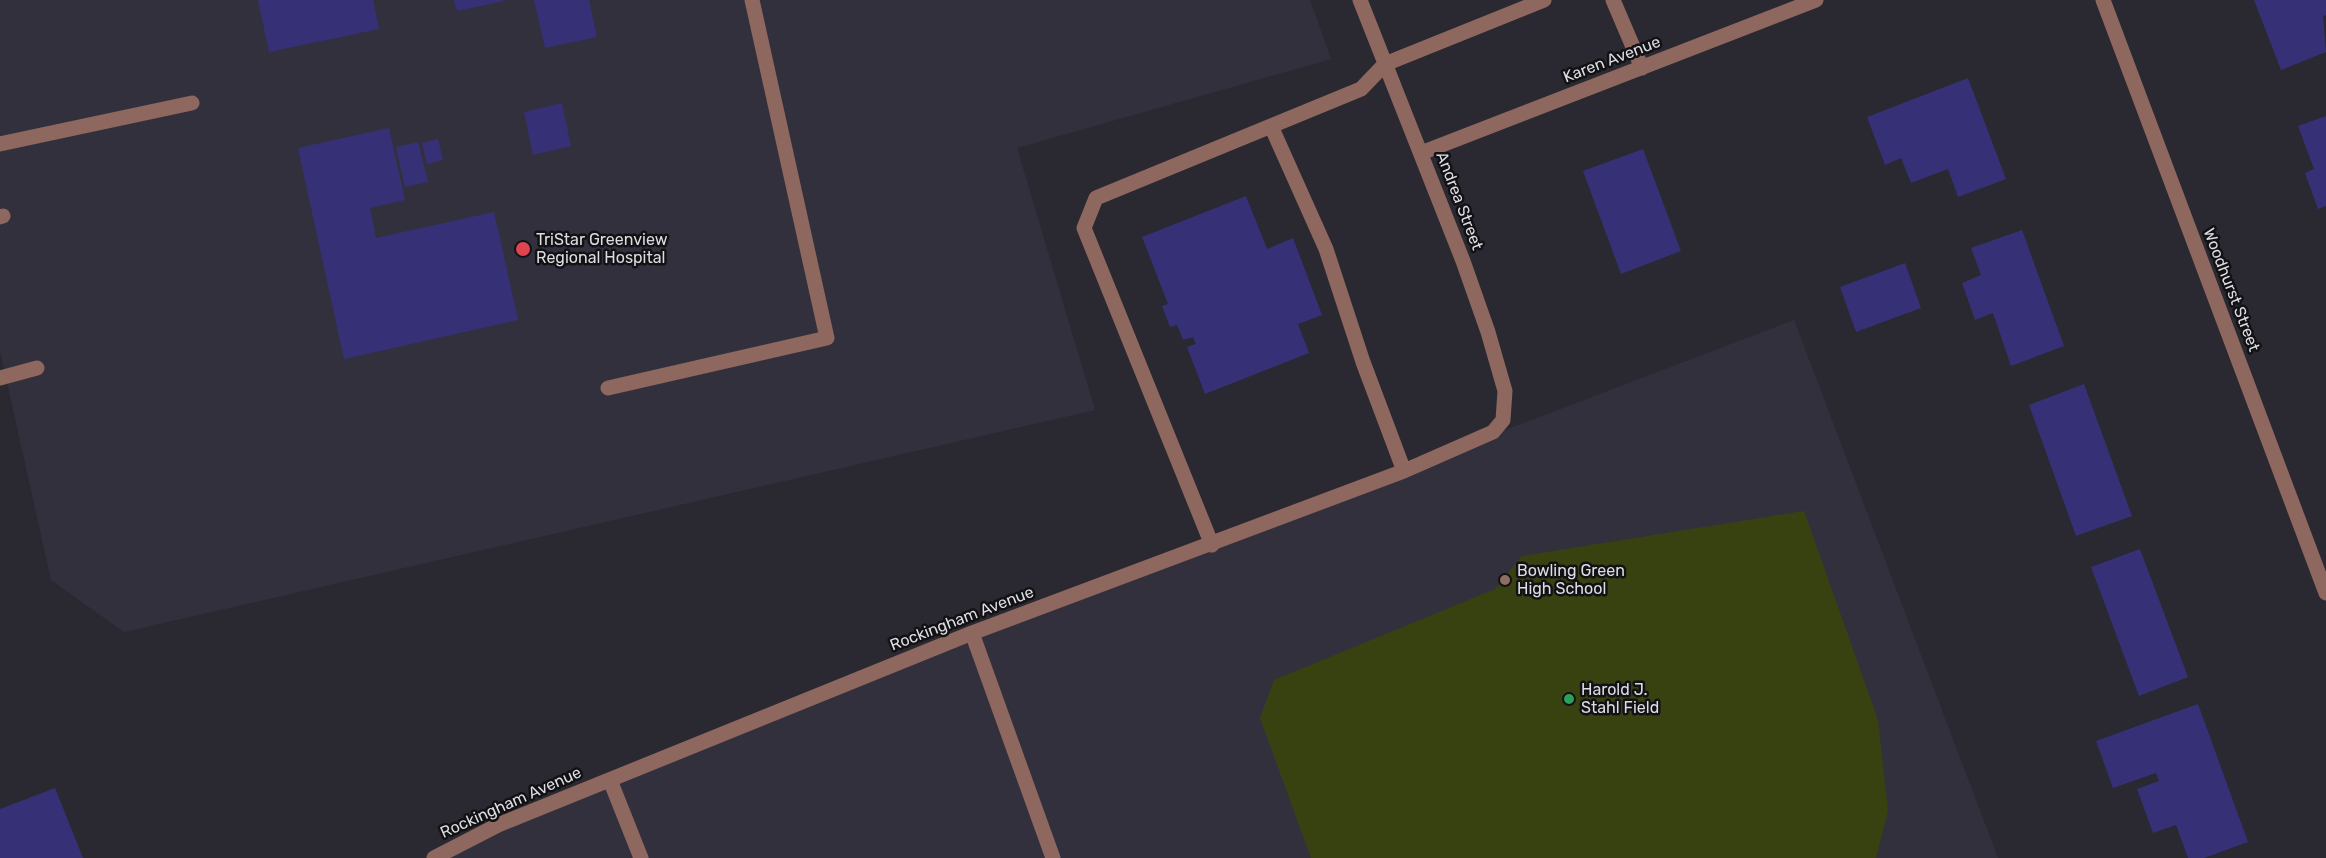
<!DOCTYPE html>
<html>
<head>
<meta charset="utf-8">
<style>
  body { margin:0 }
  canvas { display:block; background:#2a2831 }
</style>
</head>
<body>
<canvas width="2326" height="858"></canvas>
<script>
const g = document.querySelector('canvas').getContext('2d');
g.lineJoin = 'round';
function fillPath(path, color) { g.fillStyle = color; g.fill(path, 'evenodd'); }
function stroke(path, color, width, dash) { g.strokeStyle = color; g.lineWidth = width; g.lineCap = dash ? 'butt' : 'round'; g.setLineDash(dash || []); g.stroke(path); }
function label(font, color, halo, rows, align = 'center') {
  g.font = font + ' Rubik,sans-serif'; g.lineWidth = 5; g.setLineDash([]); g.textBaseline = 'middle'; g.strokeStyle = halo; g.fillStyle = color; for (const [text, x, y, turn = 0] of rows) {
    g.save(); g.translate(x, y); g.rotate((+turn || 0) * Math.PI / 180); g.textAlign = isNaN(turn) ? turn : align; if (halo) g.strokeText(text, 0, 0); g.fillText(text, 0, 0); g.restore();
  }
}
const built = new Path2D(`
  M0,0h1310l21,59 -314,89 78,262 -971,222 -73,-52 -51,-229z
  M1794,320l204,538h-1552l52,-33 984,-386z`);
const green = new Path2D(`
  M1804,511l74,209 10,91 -12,47h-565l-51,-140 14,-38 221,-91 27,-33z`);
const building = new Path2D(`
  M258,0h115l6,29 -110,23z
  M454,0h49v1l-46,10z
  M534,0h55l8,37 -52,11z
  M2254,0h72v15l-3,1 3,36 -45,18z
  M1968,78l38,101 -48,18 -10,-28 -37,14 -10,-25 -16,7 -18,-48z
  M562,103l9,43 -38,9 -9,-43z
  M2326,116v90l-8,3 -13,-36 9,-4 -16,-43z
  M389,128l16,72 -35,8 6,30 118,-26 24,108 -174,39 -46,-211z
  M438,139l5,21 -16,4 -5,-21z
  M418,142l10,40 -23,5 -9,-40z
  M1643,149l38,102 -60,23 -38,-103z
  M1246,196l21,53 26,-11 29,77 -24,9 11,29 -104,41 -18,-47 9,-3 -3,-7 -10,3 -6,-15 -7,2 -8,-21 6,-2 -26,-67z
  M2022,230l42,116 -53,20 -18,-53 -18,7 -13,-37 19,-8 -10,-27z
  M1905,263l16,45 -65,24 -16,-45z
  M2084,384l48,132 -56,20 -47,-131z
  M2140,549l48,128 -49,19 -48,-129z
  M2198,704l50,138 -44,16h-16l-12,-33 -23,8 -16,-44 22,-8 -3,-8 -43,15 -17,-47z
  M55,788l28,70h-83v-49z`);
const minor = new Path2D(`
  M1613,0l29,68
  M2103,0l223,593
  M1271,126l55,123 37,113 41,109
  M0,144l192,-41
  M1421,153l395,-153
  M0,217l3,-1
  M0,378l37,-10
  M608,388l219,-50 -75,-338
  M1212,545l-128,-317 12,-30 265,-109 24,-25 159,-64
  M972,633l81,225
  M610,780l31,78
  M434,858l64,-33 474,-192 432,-162 89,-39 10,-12 2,-29 -17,-59 -25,-71 -103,-261`);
const markers = [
  [523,249,8,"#e0444e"],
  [1505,580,6,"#8d6e63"],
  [1569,699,6,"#2e9e5b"]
];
const streetNames = [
  ["Karen Avenue",1612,60,-21],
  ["Andrea Street",1459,201,69],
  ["Woodhurst Street",2231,290,69],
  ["Rockingham Avenue",962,619,-21],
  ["Rockingham Avenue",511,803,-24]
];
const poiNames = [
  ["TriStar Greenview",536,240],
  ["Regional Hospital",536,258],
  ["Bowling Green",1517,571],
  ["High School",1517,589],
  ["Harold J.",1581,690],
  ["Stahl Field",1581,708]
];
fillPath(built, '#33303e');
fillPath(green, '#384211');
fillPath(building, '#363076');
stroke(minor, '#8e675f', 15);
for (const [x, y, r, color] of markers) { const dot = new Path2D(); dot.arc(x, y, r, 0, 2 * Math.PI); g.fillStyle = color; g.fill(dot); stroke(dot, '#121215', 2); }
label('16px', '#dddce2', '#121215', streetNames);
label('16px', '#dddce2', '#121215', poiNames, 'left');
</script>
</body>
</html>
